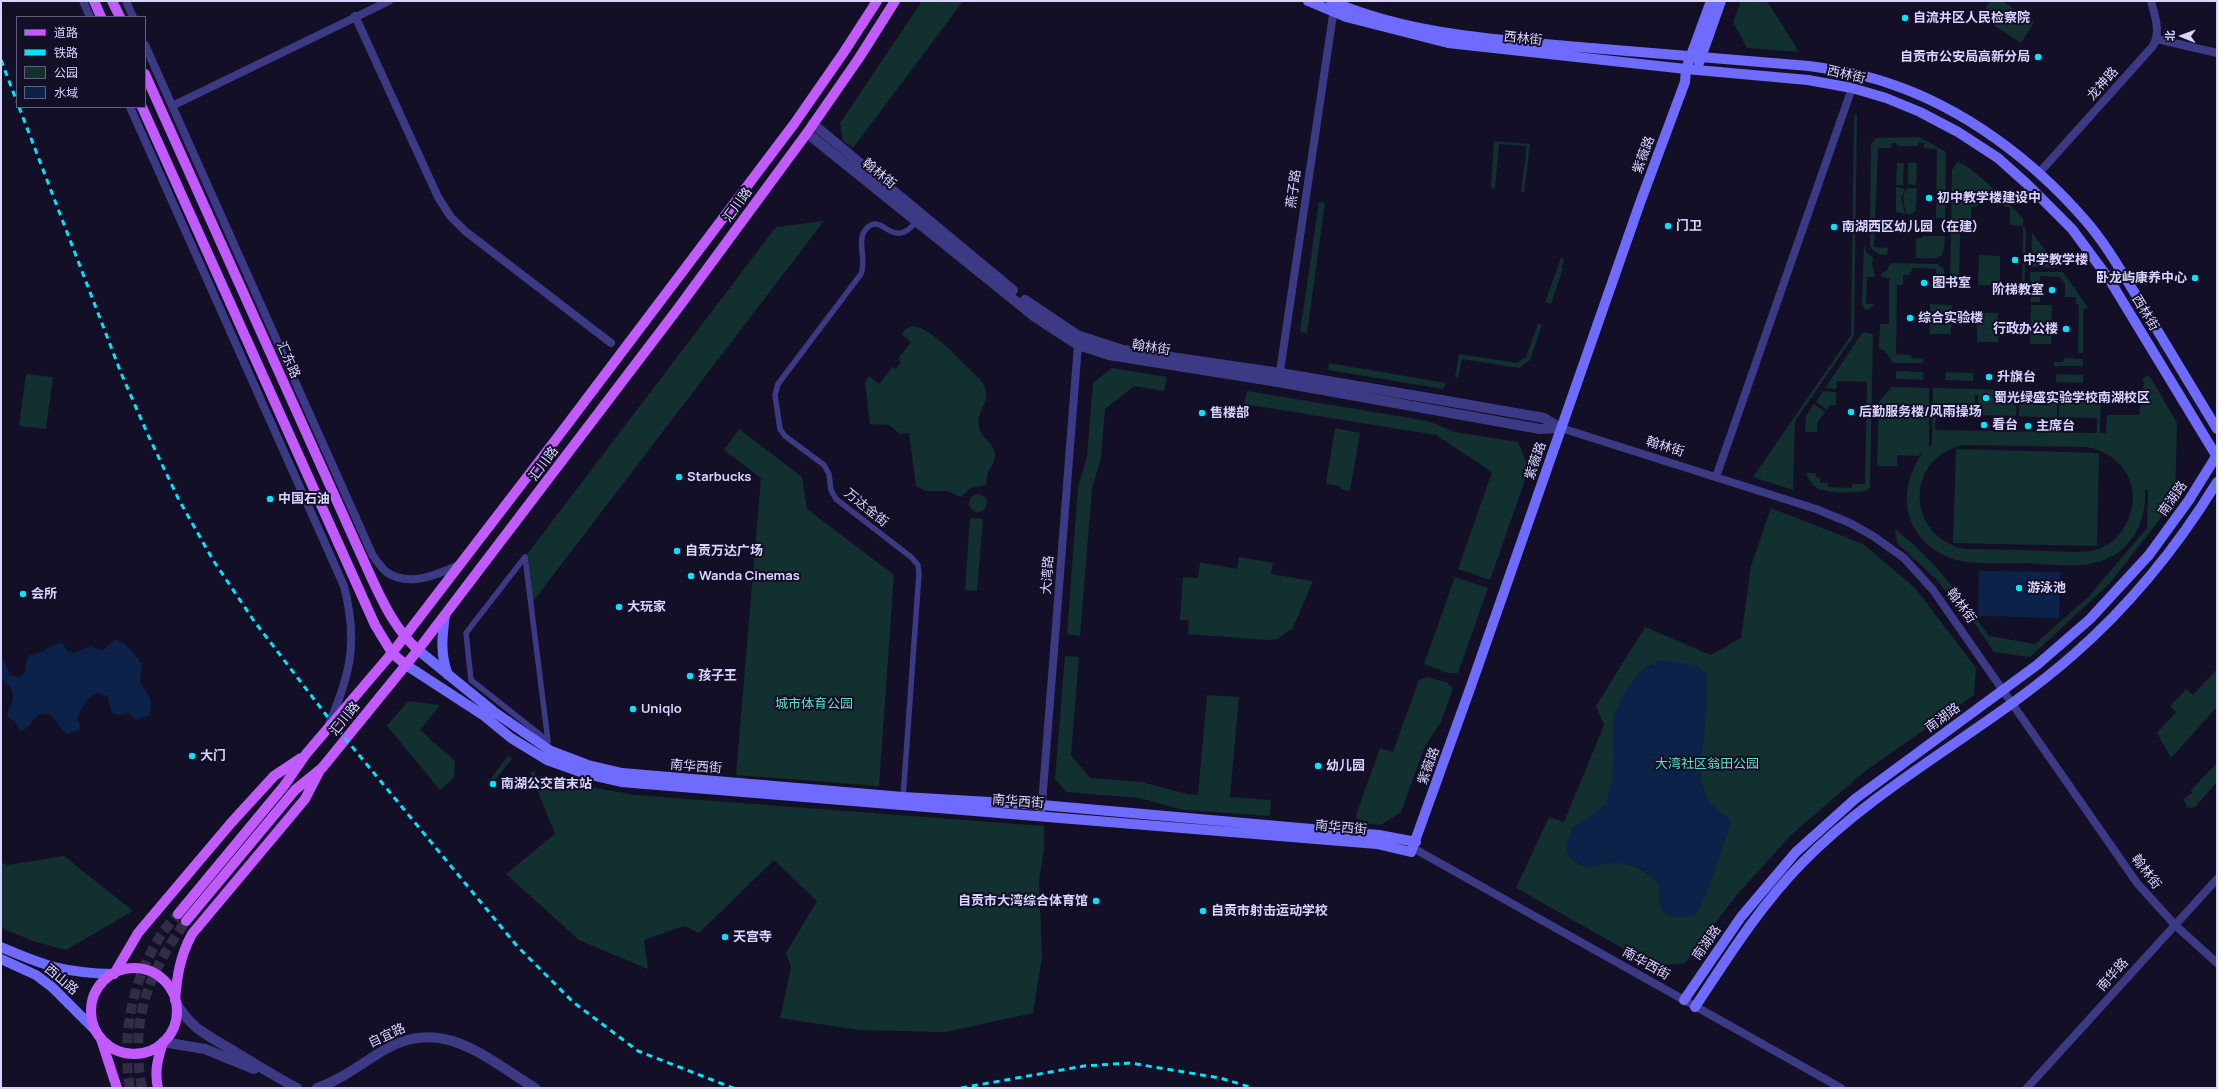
<!DOCTYPE html>
<html>
<head>
<meta charset="utf-8">
<style>
  body { margin:0 }
  #map { position:relative; width:2218px; height:1089px; overflow:hidden; background:#130f26; font-family:Manrope,"Noto Sans SC",sans-serif }
  canvas { display:block }
  .frame { position:absolute; inset:0; border:2px solid #d9d4ff; pointer-events:none }
  .legend { position:absolute; left:16px; top:16px; width:130px; height:92px; box-sizing:border-box; background:#130f26; border:1px solid #625e7d; margin:0; padding:5px 7px; list-style:none; font-size:12px; color:#d9d4ff }
  .legend li { display:flex; align-items:center; gap:8px; height:20px }
  .legend b { width:20px; border:1px solid #625e7d }
  .north { position:absolute; left:2162px; top:16px; width:40px; height:40px; -webkit-text-stroke:3px #130f26; paint-order:stroke; rotate:271deg; font-size:11px; font-weight:700; line-height:16px; text-align:center; color:#d9d4ff }
  .north::after { content:''; display:block; margin:auto; width:14px; height:18px; background:#d9d4ff; clip-path:polygon(50% 0,100% 100%,50% 72%,0 100%) }
</style>
</head>
<body>
<div id="map">
<canvas width="2218" height="1089"></canvas>
<div class="frame"></div>
<ul class="legend">
<li><b style="height:5px;background:#c25bff"></b>道路</li>
<li><b style="height:5px;background:#00e5ff"></b>铁路</li>
<li><b style="height:11px;background:#12302f"></b>公园</li>
<li><b style="height:11px;background:#0c2248"></b>水域</li>
</ul>
<div class="north">北</div>
</div>
<script>
const g = document.querySelector('canvas').getContext('2d');
g.lineJoin = 'round';
function fillPath(path, color) { g.fillStyle = color; g.fill(path, 'evenodd'); }
function stroke(path, color, width, dash) { g.strokeStyle = color; g.lineWidth = width; g.lineCap = dash ? 'butt' : 'round'; g.setLineDash(dash || []); g.stroke(path); }
function label(font, color, halo, rows, align = 'center') {
  g.font = font + ' Manrope,"Noto Sans SC",sans-serif'; g.lineWidth = 4; g.setLineDash([]); g.textBaseline = 'middle'; g.strokeStyle = halo; g.fillStyle = color; for (const [text, x, y, turn = 0] of rows) {
    g.save(); g.translate(x, y); g.rotate((+turn || 0) * Math.PI / 180); g.textAlign = isNaN(turn) ? turn : align; if (halo) g.strokeText(text, 0, 0); g.fillText(text, 0, 0); g.restore();
  }
}
const green = new Path2D(`
  M922,1h41l-110,147 -10,-7 -3,-18z
  M1741,1h26l32,51 -52,-4 -14,-26z
  M1990,1h12l32,21 -13,21 -41,-27z
  M1857,114l-3,222 -59,85 -2,69 -40,-13 98,-142 3,-219z
  M1919,137l27,15 -1,66h-9l1,-69 -13,-1v-5h-6v3h-21v-3h-6v5h-13l-4,99 14,1 -1,7c-7,0 -15,-2 -17,-10l1,-101 5,-6z
  M1494,141l36,3 -6,48h-3l6,-46 -28,-2 -4,44h-4z
  M1957,162c14,2 55,45 66,56v8l3,3 -2,68h-2l1,-71 -13,-1v-18h-5l-5,-6h-18l-6,6h-5v14l-10,-2 -2,9 1,6 -1,53h-9l2,-117z
  M1897,163h7l-1,22h-7z
  M1908,163h9l-1,22 -8,-1z
  M1896,187l9,2 -4,9 4,16 -9,-2z
  M1909,188h8l-1,22 -6,5 -4,-1c-1,-10 -7,-19 3,-26z
  M1319,202l6,1 -18,130 -7,-1z
  M824,221l-293,383 -6,-47 251,-330z
  M2032,233l27,35 -28,-1z
  M1922,236h23c-1,27 -5,22 -29,22v-20h5z
  M1864,245l2,7 7,6 -1,5 3,14h-8l-1,27h8l-5,6 -4,-1 -3,-5z
  M1979,255l21,1v29h-22z
  M1561,258l3,1 -3,9h2l-12,36 -6,-2z
  M1890,263l48,1 6,5v18h-9l1,-18 -23,-1 -4,7h-6v10h-6l-1,69 15,1 1,3 11,1v4h-30l-8,-12 -6,-3 1,-24h9v-46l-8,-1v-3l6,-4z
  M2030,272h33l25,36 -5,2v43h-5l1,-48 -3,-1v-7h-11v-13l-6,-7 -19,-1v26h-9z
  M1930,304l22,1 -1,29h-21z
  M2031,305h21l-1,39h-21z
  M1977,313h21v29h-21z
  M1538,324l4,1 -12,35 -11,8 -57,-9 -4,19 -3,-1 4,-23 58,9 9,-6z
  M913,326c19,1 53,41 68,54 14,22 -6,29 -2,47 2,12 17,16 16,29 0,7 -5,11 -7,17 -2,4 -1,8 -2,12l-15,3 -10,9 -14,-6h-21l-10,-5 -7,-53 -9,1 -11,-9 -19,-1 -5,-41 4,-7 10,8 13,-17 4,2 5,-7 -3,-3 13,-17 -10,-8 6,-6z
  M1863,332l10,2 -3,154c-5,7 -44,5 -53,0 -5,-3 -9,-9 -11,-15h10v5h4v5h8v4l24,1v-4h13l2,-102 -30,-1 -1,8 -11,-1z
  M2064,358l19,1v7h-29v-4h9z
  M1329,363l117,20 -3,6 -115,-19z
  M1112,368l55,9 -3,14 -30,-5 -29,23 -4,49 -9,31 -12,147 -13,-2 11,-147 9,-31 6,-73z
  M1896,371l27,1v8l-27,-1z
  M1946,372l27,1v8l-28,-1z
  M2007,373h27v9l-28,-1z
  M26,374l27,3 -7,52 -27,-3z
  M2056,374l27,1v8l-27,-1z
  M2149,375l28,48 -2,77 -66,84 -79,73 -36,-5 -22,-32 -13,-11 -23,-30 -39,-36 -2,-14c42,34 63,64 94,107l46,8 54,-48 58,-68 1,-37 -3,-2c2,35 -15,67 -52,74 -21,5 -46,1 -67,0 -23,0 -48,2 -70,-3 -51,-17 -63,-66 -33,-108l-5,4 -21,-1v11h-20l2,-65 13,-14 37,1v59l3,-3 1,-56 168,4 -1,41h6l1,-18h32l5,-33 -2,-3zM1975,395h3v20l38,1 1,-20h2v20l38,2v-21h2v20l38,1v15l-162,-3 1,-16 38,2zM1963,445l123,2c20,3 37,15 44,34 10,30 -8,64 -40,70 -14,2 -29,0 -43,0 -27,-1 -55,-2 -82,-2 -59,-12 -61,-91 -2,-104z
  M1247,391l181,30 27,11 63,10 11,27 -39,111 -32,-11 34,-97 -56,-37 -192,-31z
  M1823,391l13,1v13h-6l-3,5 -11,-8z
  M1814,404l11,8 -8,11v9h-12l1,-16z
  M1335,428l25,5 -10,58 -10,-2v-3l-14,-2z
  M739,429l63,48 5,32 87,66 -15,211 -143,-11 25,-297 -37,-28z
  M1956,449l143,4 -2,93 -144,-3z
  M969 503a9 9 0 1 1 18 0a9 9 0 1 1-18 0Z
  M1771,508l92,36 53,45 60,79 -2,27 -110,77 -74,64 -55,61 -50,66 -31,3 -138,-78 33,-71 15,5 40,-97 -8,-19 49,-79 66,28 30,-17 10,-72z
  M970,518l13,1 -6,72 -12,-1z
  M1239,557l34,6 -2,11 42,7 -20,47 -16,11 -11,1 -78,-6 1,-14h-9l3,-43 15,1 2,-16 37,7z
  M1455,577l33,11 -30,85h-10l-24,-9z
  M1065,656l14,1 -8,98 19,23 52,4 45,12 11,1 9,-100 32,2 -9,100 41,3 -1,16 -86,-6 -45,-12 -73,-6 -11,-13z
  M2217,669v38l-46,51 -14,-25 19,-21 -6,-6 16,-17 7,6z
  M1427,677l19,5 7,6 -12,34 -16,24 -24,66 -20,13 -13,-1v-2l-13,-4 25,-70 13,4 26,-72z
  M408,701l32,4 -20,25 35,31 -1,17 -14,12 -53,-64z
  M508,756l4,3 -23,28 -2,-4z
  M2217,763v19l-23,26 -7,-1 -4,-8 9,-6 -1,-3z
  M530,772h5l1,4 20,1 29,9 50,9 409,31v23l-5,32 3,76 -9,56 -88,19 -86,-2 -79,-12 11,-51 -5,-14 31,-52 -43,-41 -75,73 -15,-7 -40,14 4,29 -69,-29 -73,-66 49,-40z
  M64,856l69,55 -67,39 -30,-8 -35,-14v-66l6,3z`);
const water = new Path2D(`
  M1979,571l81,1 -1,46 -81,-2z
  M114,640c13,2 21,15 28,24l-2,19c9,12 15,19 8,33l-12,4 -8,-7 -11,2 -5,-2 -5,-17 -9,-3c-12,4 -16,15 -21,26l3,6 -1,5 -11,4c-10,-5 -13,-23 -26,-20 -11,2 -11,16 -22,17l-5,-10 -7,-3c-3,-11 10,-14 3,-28 -2,-6 -7,-8 -10,-13v-18l4,3 4,12 10,3 6,-4 2,-14 3,-4c14,-1 24,-14 33,-12l4,8 6,2c15,-2 10,-11 28,-3l4,-1z
  M1661,660l37,6 9,8c-1,17 0,35 -2,53 -2,22 -9,48 2,70 7,14 18,14 24,26l-25,72 -11,21c-29,3 -39,1 -35,-31 -11,-11 -27,-22 -43,-22 -26,-1 -23,14 -49,-7l-2,-14 7,-15 21,-14 12,-10 6,-24 2,-21 -1,-40 10,-24 19,-25z`);
const primaryTunnel = new Path2D(`
  M130,1088c-9,-51 2,-106 29,-150 5,-9 13,-16 19,-24
  M142,1088c-13,-65 6,-115 44,-167`);
const pedestrian = new Path2D(`
  M525,557l23,184 -77,-61 -5,-47z
  M903,798l16,-225 -1,-8 -7,-8 -75,-58 -5,-9 -2,-16 -5,-9 -39,-29 -5,-7 -5,-34 3,-11 83,-110c6,-14 -5,-34 5,-45 17,-19 25,24 51,-8`);
const minor = new Path2D(`
  M83,1l7,16
  M126,1l7,16
  M355,16l83,181 12,19 15,15 146,112
  M2157,39l60,14
  M145,45l228,511c4,5 8,11 12,15 22,17 52,4 74,-6
  M172,106l217,-105
  M130,107l214,479c14,55 7,87 -15,138
  M2039,173l114,-127c8,-14 2,-30 -2,-45
  M1279,378l55,-370
  M1561,428l255,81 34,14 23,13 31,22 29,32 204,293 38,42 42,38
  M1716,477l136,-389
  M1041,816l37,-471 2,-4
  M1413,848l428,240
  M2027,1088l190,-209`);
const tertiary = new Path2D(`
  M813,124l200,166
  M807,133l228,184 43,28 31,10 169,27 262,47 21,-1
  M1025,300l52,35 46,15 157,23 167,28 97,17 17,10
  M175,1000c15,30 35,36 62,53 20,12 39,24 60,35
  M163,1042l42,7 49,20
  M317,1088c25,-8 46,-26 69,-39 57,-33 101,10 149,39`);
const secondary = new Path2D(`
  M1308,1l38,16 102,26 238,26 122,11 44,8 34,10 34,14 38,20 40,26 29,26 45,45 37,50 108,178
  M1331,1c74,32 157,38 236,45 81,7 161,13 242,20 27,4 53,8 79,17 76,25 145,77 197,137 22,25 39,56 57,85 25,41 50,83 75,124
  M1699,63l22,-62
  M445,615c-3,22 -5,39 3,60
  M418,650l75,61 58,40 37,14 34,8 281,24 139,8 337,30 37,7
  M406,665l77,50 28,23 36,22 39,14 35,8 756,62 34,8 60,-166 169,-483 45,-121 1,-13 25,-68
  M1,947c44,19 64,26 113,27
  M1,959l35,16 16,12 44,44
  M1684,1000l57,-83 55,-65 59,-53 182,-134 53,-46 59,-64 40,-55 28,-45
  M1695,1007c33,-50 65,-101 107,-144 80,-82 186,-133 271,-208 57,-50 105,-109 144,-173`);
const primary = new Path2D(`
  M94,1l7,16
  M112,1l8,16
  M145,74l226,503c13,28 25,53 47,73
  M142,107l233,518 17,28 14,12
  M178,914l106,-128 22,-32 86,-101 165,-215 237,-314 50,-72 33,-51
  M186,921l109,-131 27,-22 96,-118 258,-339 131,-178 52,-75 36,-57
  M91 1011a43 43 0 1 1 86 0a43 43 0 1 1-86 0Z
  M114,974l24,-41 93,-110 43,-47 27,-18
  M175,1000c2,-24 5,-44 17,-66l113,-135 14,-27
  M101,1039l16,49
  M158,1088c-4,-17 0,-30 5,-46`);
const rail = new Path2D(`
  M1,60l16,42
  M19,107l102,266 27,62 31,65 34,60 41,61 76,99 187,226 56,56 65,49 95,37
  M961,1088l123,-22 46,-3 90,15 33,10`);
const markers = [
  [1905,18,4,"#00e5ff"],
  [2038,57,4,"#00e5ff"],
  [1929,198,4,"#00e5ff"],
  [1668,226,4,"#00e5ff"],
  [1834,227,4,"#00e5ff"],
  [2015,260,4,"#00e5ff"],
  [2195,278,4,"#00e5ff"],
  [1924,283,4,"#00e5ff"],
  [2052,290,4,"#00e5ff"],
  [1910,318,4,"#00e5ff"],
  [2066,329,4,"#00e5ff"],
  [1989,377,4,"#00e5ff"],
  [1986,398,4,"#00e5ff"],
  [1851,412,4,"#00e5ff"],
  [1202,413,4,"#00e5ff"],
  [1984,425,4,"#00e5ff"],
  [2028,426,4,"#00e5ff"],
  [679,477,4,"#00e5ff"],
  [270,499,4,"#00e5ff"],
  [677,551,4,"#00e5ff"],
  [691,576,4,"#00e5ff"],
  [2019,588,4,"#00e5ff"],
  [23,594,4,"#00e5ff"],
  [619,607,4,"#00e5ff"],
  [690,676,4,"#00e5ff"],
  [633,709,4,"#00e5ff"],
  [192,756,4,"#00e5ff"],
  [1318,766,4,"#00e5ff"],
  [493,784,4,"#00e5ff"],
  [1096,901,4,"#00e5ff"],
  [1203,911,4,"#00e5ff"],
  [725,937,4,"#00e5ff"]
];
const poiNames = [
  ["自流井区人民检察院",1913,18],
  ["自贡市公安局高新分局",2030,57,"right"],
  ["初中教学楼建设中",1937,198],
  ["门卫",1676,226],
  ["南湖西区幼儿园（在建）",1842,227],
  ["中学教学楼",2023,260],
  ["卧龙屿康养中心",2187,278,"right"],
  ["图书室",1932,283],
  ["阶梯教室",2044,290,"right"],
  ["综合实验楼",1918,318],
  ["行政办公楼",2058,329,"right"],
  ["升旗台",1997,377],
  ["蜀光绿盛实验学校南湖校区",1994,398],
  ["后勤服务楼/风雨操场",1859,412],
  ["售楼部",1210,413],
  ["看台",1992,425],
  ["主席台",2036,426],
  ["Starbucks",687,477],
  ["中国石油",278,499],
  ["自贡万达广场",685,551],
  ["Wanda Cinemas",699,576],
  ["游泳池",2027,588],
  ["会所",31,594],
  ["大玩家",627,607],
  ["孩子王",698,676],
  ["Uniqlo",641,709],
  ["大门",200,756],
  ["幼儿园",1326,766],
  ["南湖公交首末站",501,784],
  ["自贡市大湾综合体育馆",1088,901,"right"],
  ["自贡市射击运动学校",1211,911],
  ["天宫寺",733,937]
];
const streetNames = [
  ["西林街",1523,39,6],
  ["西林街",1846,75,13],
  ["龙神路",2103,84,-48],
  ["紫薇路",1644,155,-70],
  ["翰林街",879,174,39],
  ["燕子路",1294,189,-82],
  ["汇川路",738,205,-54],
  ["西林街",2145,313,59],
  ["翰林街",1151,348,9],
  ["汇东路",288,360,66],
  ["翰林街",1665,447,17],
  ["紫薇路",1536,461,-71],
  ["汇川路",544,464,-53],
  ["南湖路",2173,499,-55],
  ["万达金街",866,508,39],
  ["大湾路",1048,575,-86],
  ["翰林街",1961,606,54],
  ["南湖路",1943,718,-36],
  ["汇川路",345,719,-51],
  ["紫薇路",1429,766,-70],
  ["南华西街",696,767,4],
  ["南华西街",1018,802,4],
  ["南华西街",1341,828,5],
  ["翰林街",2146,872,53],
  ["南湖路",1707,943,-55],
  ["南华西街",1646,964,29],
  ["南华路",2113,975,-48],
  ["西山路",61,980,40],
  ["自宜路",387,1036,-25]
];
const parkNames = [
  ["城市体育公园",814,704],
  ["大湾社区翁田公园",1707,764]
];
fillPath(green, '#12302f');
fillPath(water, '#0c2248');
stroke(primaryTunnel, '#312d47', 10, [10, 5]);
stroke(pedestrian, '#3d3a85', 5.5);
stroke(minor, '#3d3a85', 8);
stroke(tertiary, '#3d3a85', 10);
stroke(secondary, '#6f6bff', 10);
stroke(primary, '#c25bff', 10);
stroke(rail, '#00e5ff', 3, [6, 5]);
for (const [x, y, r, color] of markers) { const dot = new Path2D(); dot.arc(x, y, r, 0, 2 * Math.PI); g.fillStyle = color; g.fill(dot); stroke(dot, '#130f26', 1.5); }
label('bold 13px', '#d9d4ff', '#130f26', poiNames, 'left');
label('13px', '#d9d4ff', '#130f26', streetNames);
label('13px', '#5fe0c0', '#130f26', parkNames);
</script>
</body>
</html>
